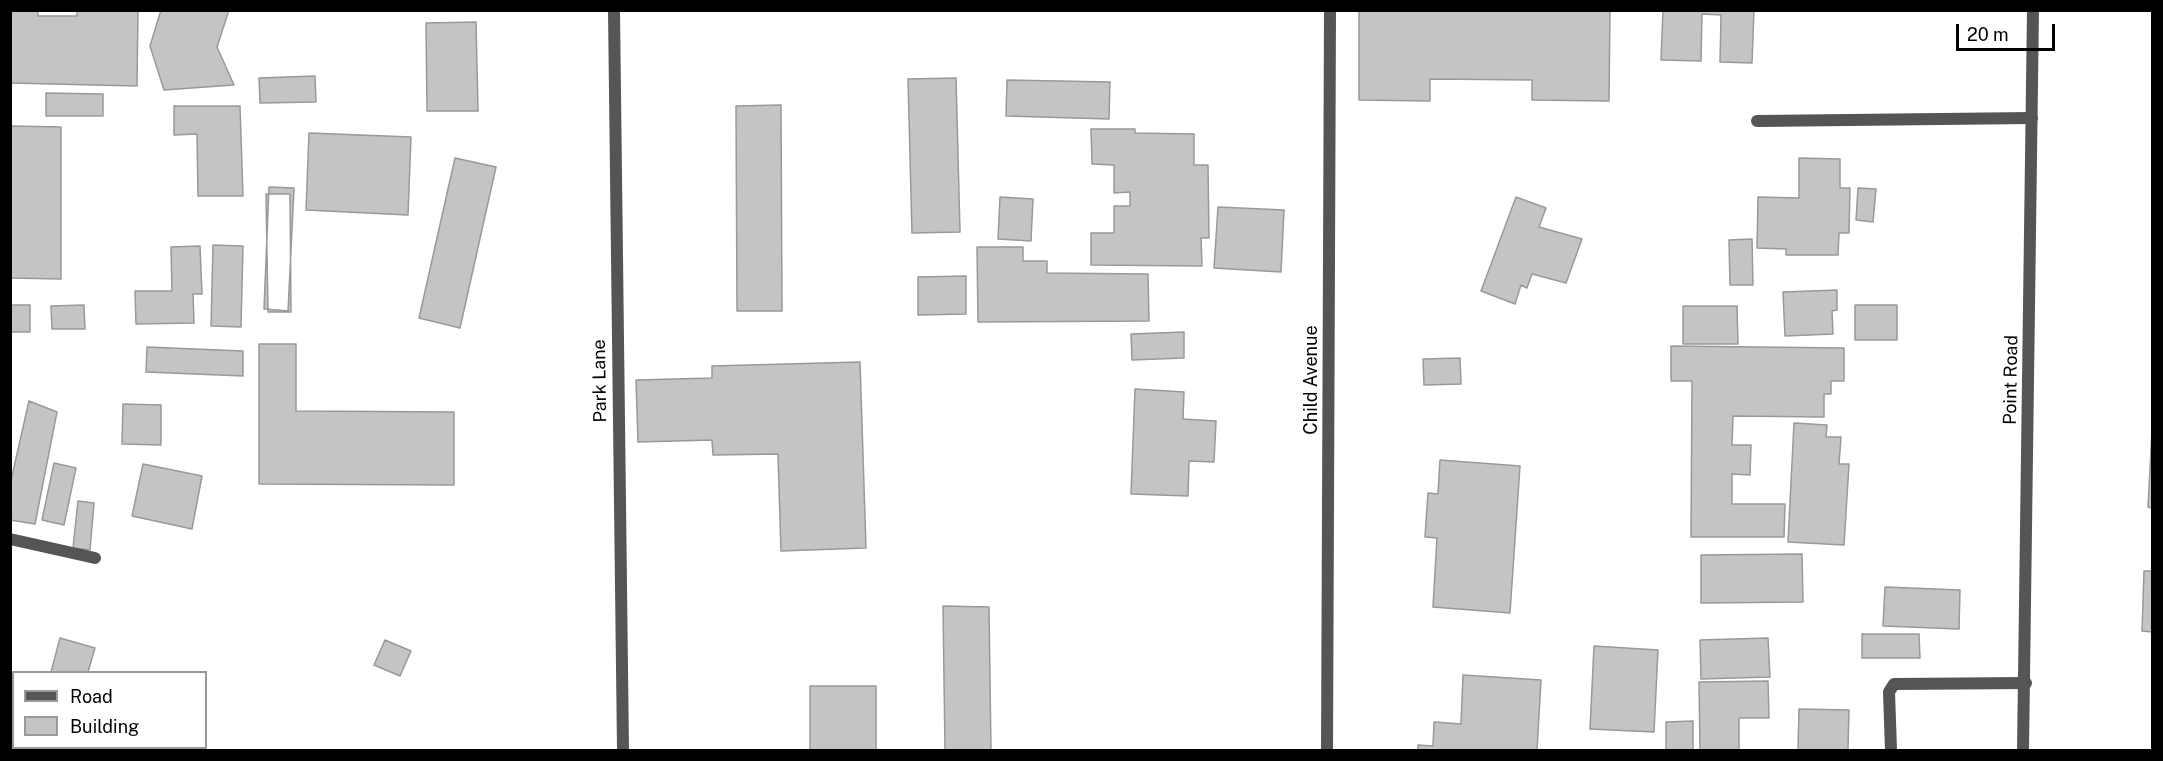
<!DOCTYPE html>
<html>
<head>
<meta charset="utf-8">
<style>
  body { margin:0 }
  #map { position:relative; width:2163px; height:761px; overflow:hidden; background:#fff; font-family:"Public Sans",sans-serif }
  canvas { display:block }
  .frame { position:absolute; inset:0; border:12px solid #000; pointer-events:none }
  .legend { position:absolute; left:12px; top:671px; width:195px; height:78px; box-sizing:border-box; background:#fff; border:2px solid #999; margin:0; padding:8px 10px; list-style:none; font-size:18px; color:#000 }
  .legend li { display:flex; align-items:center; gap:12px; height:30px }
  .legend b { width:30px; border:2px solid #999 }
  .scale { position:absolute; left:1956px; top:24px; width:99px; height:27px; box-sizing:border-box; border:3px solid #000; border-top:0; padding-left:8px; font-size:18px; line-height:21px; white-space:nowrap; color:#000; -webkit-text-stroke:4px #fff; paint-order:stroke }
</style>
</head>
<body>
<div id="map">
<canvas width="2163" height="761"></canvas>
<div class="frame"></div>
<ul class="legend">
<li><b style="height:8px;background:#555"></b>Road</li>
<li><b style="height:16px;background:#c4c4c4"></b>Building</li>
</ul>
<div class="scale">20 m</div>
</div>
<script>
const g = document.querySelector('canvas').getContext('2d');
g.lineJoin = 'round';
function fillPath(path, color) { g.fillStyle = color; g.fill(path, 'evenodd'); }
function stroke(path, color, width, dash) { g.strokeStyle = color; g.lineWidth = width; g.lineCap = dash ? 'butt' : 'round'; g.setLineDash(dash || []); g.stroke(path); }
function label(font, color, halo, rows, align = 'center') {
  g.font = font + ' "Public Sans",sans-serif'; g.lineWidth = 4.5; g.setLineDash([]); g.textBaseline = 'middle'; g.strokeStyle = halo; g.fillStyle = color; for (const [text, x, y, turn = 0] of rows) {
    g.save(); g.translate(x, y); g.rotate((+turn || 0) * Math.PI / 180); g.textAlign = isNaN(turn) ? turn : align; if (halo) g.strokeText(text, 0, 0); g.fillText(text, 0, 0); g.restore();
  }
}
const building = new Path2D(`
  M77,10h61l-1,76 -127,-3v-72h28v5h39z
  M161,10h68l-12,37 17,38 -70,5 -14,-44z
  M1359,10h251l-1,91 -77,-1v-20l-102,-1v22l-71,-1z
  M1663,10h91l-2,53 -32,-1 1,-47 -19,-1 -1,47 -40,-1z
  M476,22l2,89h-51l-1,-88z
  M315,76l1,26 -56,1 -1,-25z
  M956,78l4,154 -48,1 -4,-154z
  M1007,80l103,2 -1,37 -103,-3z
  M46,93l57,1v22h-57z
  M781,105l1,206h-45l-1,-205z
  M174,106h66l3,90h-45l-1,-62 -23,1z
  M11,126l50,1v152l-51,-1z
  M1091,129h44v4l59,1v31h14l1,73h-8l1,28 -111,-1v-32h23v-27h16v-14l-16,1v-28l-22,-1z
  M309,133l102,4 -3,78 -102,-5z
  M455,158l41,9 -36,161 -41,-10z
  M1799,158l41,1v29h10l-1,45h-10l-1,22h-52v-6l-29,-1 1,-51 41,1z
  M269,187l25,1 -6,123 -24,-2z
  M1858,188l18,1 -3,33 -17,-2z
  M266,194h24l1,118h-23z
  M1000,197l33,2 -2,42 -33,-2z
  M1516,197l30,11 -7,19 43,12 -16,44 -34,-9 -5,14 -6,-3 -6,19 -34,-13z
  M1218,207l66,3 -3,62 -67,-4z
  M1752,239l1,46h-23l-1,-45z
  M213,245l30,1 -2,81 -30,-1z
  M200,246l2,48h-9l1,29 -58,1 -1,-33h37l-1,-44z
  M977,247h46v14h24v12l101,1 1,47 -171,1z
  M966,276v38l-48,1v-38z
  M1837,290v20l-5,1 1,23 -48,2 -2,-44z
  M10,305h20v27h-20z
  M84,305l1,24h-33l-1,-23z
  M1855,305h42v35h-42z
  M1683,306h54l1,38h-55z
  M1184,332v26l-52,2 -1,-26z
  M259,344h37v67l158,1v73l-195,-1z
  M1671,346l173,2v33h-13v13h-7v23l-91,-1 -1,29h19l-1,30 -18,-1v30h53l-1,33h-93l1,-156h-21z
  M147,347l96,4v25l-97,-4z
  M1460,358l1,26 -37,1 -1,-26z
  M860,362l6,186 -85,3 -3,-97 -65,1 -1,-15 -74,2 -2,-62 76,-2v-12z
  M1135,389l49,3 -1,27 33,2 -2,41 -25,-1 -1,35 -57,-2z
  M29,401l28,11 -22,112 -25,-4v-35z
  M123,404l38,1v40l-39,-1z
  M1794,423l33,2 -1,12h15l-2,27h10l-5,81 -56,-3z
  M2152,431v77l-4,-1z
  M1440,460l80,6 -10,147 -77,-6 4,-69 -12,-1 3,-44 10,1z
  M54,463l22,5 -12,57 -22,-5z
  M143,464l59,12 -10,53 -60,-13z
  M78,501l16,2 -4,47 -17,-2z
  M1802,554l1,48 -102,1v-48z
  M2144,571h8v61l-10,-1z
  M1885,587l75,3 -1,39 -76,-3z
  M943,606l46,1 2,143h-46z
  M1862,634h57l1,24h-58z
  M60,638l35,10 -7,24h-37z
  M1768,638l2,39 -69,2 -1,-39z
  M385,640l26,11 -11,25 -26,-11z
  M1594,646l64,4 -4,82 -64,-3z
  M1463,675l78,5 -4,70h-119v-5l15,1 1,-24 27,2z
  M1768,681l1,37h-30v32h-39l-1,-68z
  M810,686h66v64h-66z
  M1799,709l50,1 -1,40h-50z
  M1693,721v29h-27v-28z
  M31,748h37l-1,2h-37z
  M76,748h40l-1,2h-39z`);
const service = new Path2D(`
  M1757,121l275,-3
  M10,539l85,19
  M1891,750l-2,-58 5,-8 132,-1`);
const minor = new Path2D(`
  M1327,750l3,-740
  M2023,750l10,-740`);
const tertiary = new Path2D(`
  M614,10l9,740`);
const streetNames = [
  ["Child Avenue",1311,380,-90],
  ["Point Road",2011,380,-89],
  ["Park Lane",600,381,-91]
];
fillPath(building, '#c4c4c4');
stroke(building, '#999', 1.5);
stroke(service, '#555', 12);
stroke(minor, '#555', 12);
stroke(tertiary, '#555', 12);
label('18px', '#000', '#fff', streetNames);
</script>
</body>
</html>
